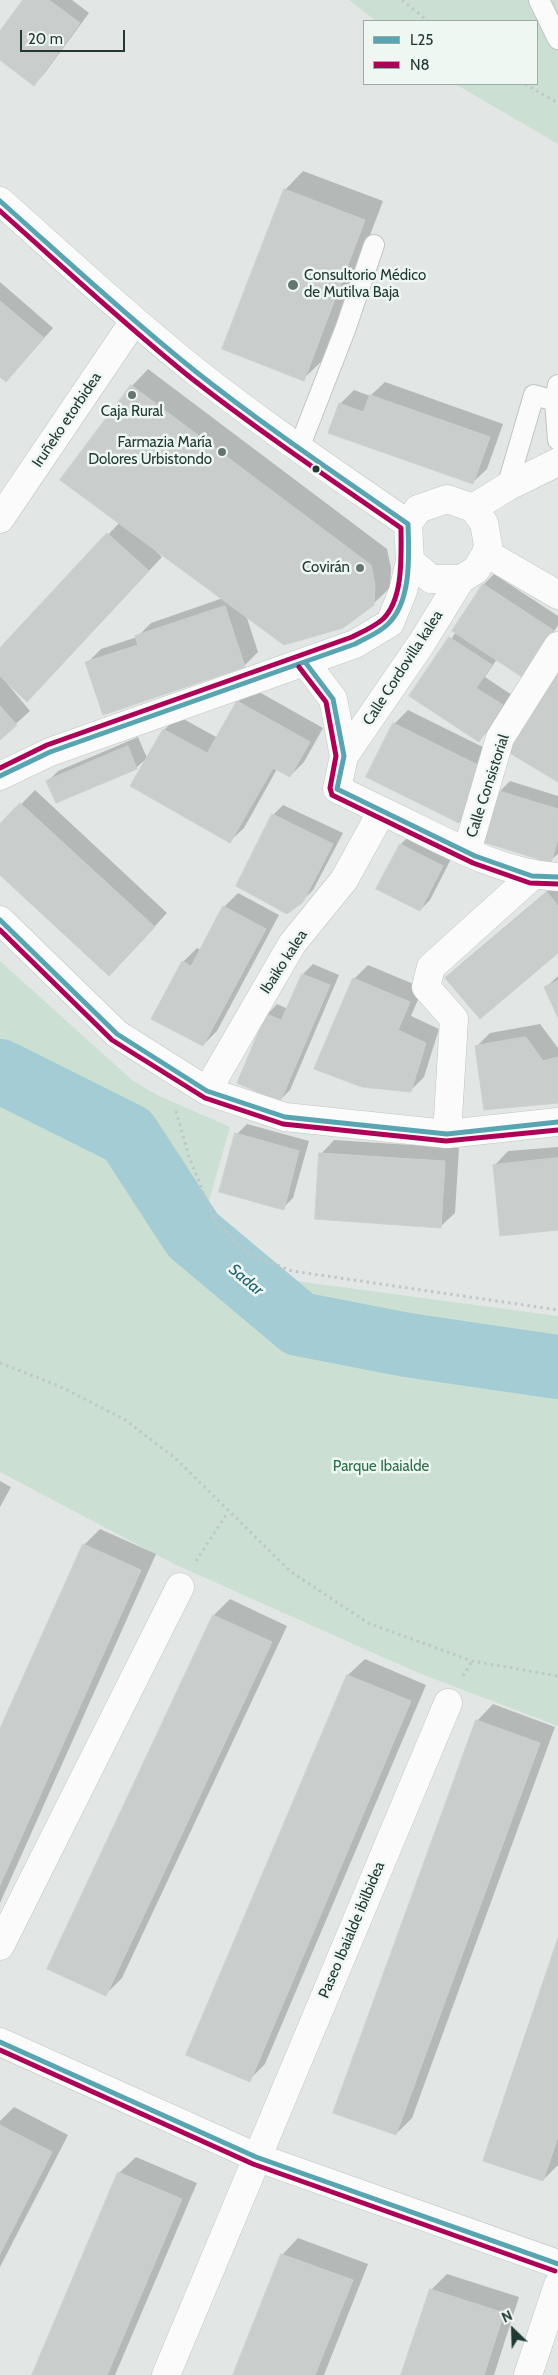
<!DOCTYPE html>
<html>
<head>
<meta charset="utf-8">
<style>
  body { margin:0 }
  #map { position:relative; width:558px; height:2375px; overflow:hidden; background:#e2e7e5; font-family:Cabin,sans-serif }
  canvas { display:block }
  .legend { position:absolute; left:363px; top:20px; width:175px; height:65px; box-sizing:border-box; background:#eff7f3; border:1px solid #9daba6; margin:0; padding:6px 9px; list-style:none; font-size:15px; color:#213933 }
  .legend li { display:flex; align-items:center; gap:10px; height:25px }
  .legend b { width:25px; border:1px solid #9daba6 }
  .north { position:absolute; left:488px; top:2305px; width:50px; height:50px; -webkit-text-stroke:4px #eff7f3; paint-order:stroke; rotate:336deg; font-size:14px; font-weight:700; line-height:20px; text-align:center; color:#213933 }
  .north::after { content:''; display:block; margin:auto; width:18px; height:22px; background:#213933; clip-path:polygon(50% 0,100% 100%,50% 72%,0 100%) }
  .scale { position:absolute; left:20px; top:30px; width:105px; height:22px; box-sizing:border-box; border:2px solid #213933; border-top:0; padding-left:6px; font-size:15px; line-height:18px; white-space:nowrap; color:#213933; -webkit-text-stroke:4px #eff7f3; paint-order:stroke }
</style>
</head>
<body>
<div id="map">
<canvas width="558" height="2375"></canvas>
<ul class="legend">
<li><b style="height:6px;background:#58a5b1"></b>L25</li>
<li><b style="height:6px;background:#ad0057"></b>N8</li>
</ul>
<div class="north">N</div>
<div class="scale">20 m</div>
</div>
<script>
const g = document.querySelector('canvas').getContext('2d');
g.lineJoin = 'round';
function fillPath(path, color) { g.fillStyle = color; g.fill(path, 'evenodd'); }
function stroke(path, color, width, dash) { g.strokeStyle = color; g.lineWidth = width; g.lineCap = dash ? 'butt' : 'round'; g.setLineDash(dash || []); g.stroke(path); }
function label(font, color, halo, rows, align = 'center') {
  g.font = font + ' Cabin,sans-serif'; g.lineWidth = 5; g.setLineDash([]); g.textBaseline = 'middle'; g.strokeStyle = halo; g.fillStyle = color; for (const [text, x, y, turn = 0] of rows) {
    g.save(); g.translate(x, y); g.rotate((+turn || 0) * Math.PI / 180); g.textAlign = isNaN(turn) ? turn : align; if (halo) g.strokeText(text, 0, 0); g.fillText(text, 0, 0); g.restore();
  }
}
const green = new Path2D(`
  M349,0h209v144l-103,-60h82v-63h-161z
  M0,961l132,119 25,15 73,32 -26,92 33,42 51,19 270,36v410l-142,-54 -242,-108 -174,-92z`);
const shadow = new Path2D(`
  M25,0h47l17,13 -45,61 -10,10 -34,-25v-26z
  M303,171l80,30 -61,160 -19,18 -18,-189z
  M0,282l53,46 -37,42 -16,6z
  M148,369l239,180 4,19 -1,20 -17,16 -127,11 12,37 -14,14 -157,-3 14,-14 36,-12 14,-14 72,-25 -68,-50 -1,1 8,8 -121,129 -35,-4 24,29 -30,27v-88l120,-128 12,-136z
  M385,382l118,42 -16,45 -14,13 -133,-78 14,-14 16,6z
  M494,574l64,42v9l-26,40 -35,-6 -12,18 27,18 -23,35 -10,10 -68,-44 45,-64 -2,-1 30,-47z
  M252,688l71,40 -19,34 -14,14 -13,-7 -33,59 -14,13 -66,-111 14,-14 40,22 20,-36z
  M408,710l91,45 -27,53 -13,14 -65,-98z
  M138,737l9,21 -11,10 -88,13 10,-10z
  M510,781l48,15v58l-8,7 -50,-70z
  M35,790l132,123 -44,48 -123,-88v-47z
  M283,805l60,28 -30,57 -11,11 -29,-86z
  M411,834l42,21 -23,45 -10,10 -19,-66z
  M558,882v70l-111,26 14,-14z
  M238,893l41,22 -62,116 -14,14 -50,-27 30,-56 14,-14 4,2 23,-43z
  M313,964l26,11 -49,115 -10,10 -13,-85 10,-11 11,5 15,-35z
  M368,965l55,23 -12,28 28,13 -15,48 -14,14 -56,-112z
  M558,976v39l-12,-28z
  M540,1024l18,24v54l-82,-55 14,-14z
  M247,1124l62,17 -16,57 -10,10 -46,-74z
  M334,1140l125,8 -4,65 -14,13 -120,-72z
  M558,1147v82l-63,-64 13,-14z
  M0,1481l11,6 -11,20z
  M100,1529l56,25 -156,349v-171l84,-187z
  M230,1599l57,27 -165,352 -16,16 -57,-26 165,-353z
  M365,1659l61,26 -161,379 -16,16 -62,-26 161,-379z
  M493,1704l62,23 -143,391 -16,16 81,-413z
  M558,1942v223l-15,15z
  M14,2107l54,28 -68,132v-146z
  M136,2157l61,26 -82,192h-81l85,-202z
  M298,2238l70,26 -44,111h-89l47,-120z
  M447,2274l72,23 -25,78h-92l29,-85z`);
const river = new Path2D(`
  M0,1071l128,64 65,100 106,89 108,21 151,22`);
const building = new Path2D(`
  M23,0h26l31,23 -46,63 -34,-26v-29z
  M284,189l81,31 -61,161 -82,-32z
  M0,301l44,37 -38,44 -6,-5z
  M131,385l240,180 4,20 -1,20 -31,23 -59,17 -224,-165z
  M370,395l120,42 -17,47 -145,-51 11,-30 24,9z
  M107,533l42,38 -122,131 -27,-26v-28z
  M483,584l70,46 -31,47 -70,-46z
  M225,606l20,61 -142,48 -18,-53 53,-17 -3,-9z
  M449,637l43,28 -16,23 27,17 -24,37 -70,-46z
  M558,670v112l-50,-30z
  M237,701l73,41 -20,35 -17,-9 -43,75 -100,-57 33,-57 44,24z
  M0,706l17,19 -17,15z
  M393,723l93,46 -27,54 -93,-46z
  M128,746l9,23 -81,34 -10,-22z
  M499,791l59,18v29l-7,25 -68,-21z
  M20,803l135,124 -46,49 -109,-101v-51z
  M272,814l61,30 -30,58 -16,12 -51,-28z
  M400,844l43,22 -23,45 -44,-22z
  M547,892l11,14v47l-78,66 -35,-41z
  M223,906l43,23 -63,117 -52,-27 31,-58 9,5z
  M302,974l28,11 -50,117 -43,-19 29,-69 15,6z
  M353,978l57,24 -12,28 28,13 -15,49 -49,-5 -48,-18z
  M558,981v37l-14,-31z
  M526,1037l17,24 15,-4v46l-74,7 -9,-64z
  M235,1133l64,18 -15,59 -65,-18z
  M319,1153l126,8 -4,67 -126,-9z
  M558,1158v72l-58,6 -7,-71z
  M83,1544l58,26 -141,315v-156z
  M213,1615l59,27 -166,354 -59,-27z
  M347,1675l64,26 -161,381 -64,-27z
  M476,1720l64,23 -144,392 -63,-22z
  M558,1938v199l-15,44 -60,-20z
  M0,2125l52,27 -52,102z
  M118,2172l64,27 -75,176h-75z
  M281,2254l72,26 -38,95h-82z
  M430,2289l74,24 -20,62h-83z`);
const path = new Path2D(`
  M402,0l26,21
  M525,84l33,19
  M176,1111l13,46 27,66 33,31 43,17 266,39
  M0,1363l59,23 65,33 51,39 115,113 78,52 104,38 86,15
  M196,1561l32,-49
  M463,1676l9,-15`);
const lane = new Path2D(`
  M539,0l19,39
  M558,385l-3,16 3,39
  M299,448l46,-118 29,-85
  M507,487l27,-92 21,6`);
const street = new Path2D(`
  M0,519l134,-198
  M486,553l72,42
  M382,811c56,26 113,62 176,66
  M467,851l33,-113 58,-92
  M447,1134l7,-115 -28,-32 5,-20 101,-91
  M0,1946l180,-359
  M166,2375l282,-672
  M528,2375l30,-90`);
const secondary = new Path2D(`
  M0,201c64,57 127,116 195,170 68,54 141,103 213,153
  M473,508l34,-21 51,-25
  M344,756l77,-112 40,-65
  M0,776l50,-24 305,-108 35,-21 13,-32 7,-30 -2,-37 10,-15 29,-10 26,9 11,15 4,22 -2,8 -10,17 -15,9h-30l-21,-18
  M0,920l117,114 90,57 78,26 162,17 111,-12
  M207,1091l85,-147 52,-64 38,-69 -45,-22 7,-33 -11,-57 -28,-37
  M0,2042l256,115 302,107`);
const bus1 = new Path2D(`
  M0,201c64,57 127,116 195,170 68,54 141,103 213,153 1,30 4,77 -20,100 -9,9 -22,14 -33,20l-305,108 -50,24
  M305,662l28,37 11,57 -7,33 138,67 57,20 26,1
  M0,920l117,114 90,57 78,26 162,17 111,-12
  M0,2042l256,115 302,107`);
const bus2 = new Path2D(`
  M0,211c63,56 125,114 191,167 68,53 139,101 210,150 0,27 3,70 -18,91 -9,8 -21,13 -31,18l-305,108 -47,23
  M299,667l27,35 10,54 -6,32 2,7 141,68 57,20 28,1
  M0,930l112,110 93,58 78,26 163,17 112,-11
  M0,2050l253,114 302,107`);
const markers = [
  [293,285,6,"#657671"],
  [132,395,5,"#657671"],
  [222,452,5,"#657671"],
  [316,469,4.5,"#213933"],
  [360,568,5,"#657671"]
];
const poiNames = [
  ["Consultorio Médico",304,276,"left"],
  ["de Mutilva Baja",304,293,"left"],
  ["Caja Rural",132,412,"center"],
  ["Farmazia María",212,443],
  ["Dolores Urbistondo",212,460],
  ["Covirán",350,568]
];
const streetNames = [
  ["Iruñeko etorbidea",67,420,-56],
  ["Calle Cordovilla kalea",403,668,-57],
  ["Calle Consistorial",488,786,-72],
  ["Ibaiko kalea",284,962,-57],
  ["Paseo Ibaialde ibilbidea",352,1930,-67]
];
const parkNames = [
  ["Parque Ibaialde",381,1467]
];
const waterNames = [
  ["Sadar",246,1280,40]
];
fillPath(green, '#cbe0d2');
fillPath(shadow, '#0003');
stroke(river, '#a4ccd4', 64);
fillPath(building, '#c9cecc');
stroke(building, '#cbd0ce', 1);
stroke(lane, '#bfc4c2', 22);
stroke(street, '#bfc4c2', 29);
stroke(secondary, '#bec5c2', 29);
stroke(path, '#c0c7c6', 3, [2.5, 4]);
stroke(lane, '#fbfbfb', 20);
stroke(street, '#fbfbfb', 28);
stroke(secondary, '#fbfbfb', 28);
stroke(bus1, '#58a5b1', 5);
stroke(bus2, '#ad0057', 5);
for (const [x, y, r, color] of markers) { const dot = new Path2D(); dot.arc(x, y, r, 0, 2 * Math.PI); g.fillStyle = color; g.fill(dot); stroke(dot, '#eff7f3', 2); }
label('15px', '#213933', '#eff7f3', poiNames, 'right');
label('15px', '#213933', '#eff7f3', streetNames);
label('15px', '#2d6e48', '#eff7f3', parkNames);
label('italic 16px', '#1f6272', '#eff7f3', waterNames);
</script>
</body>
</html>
